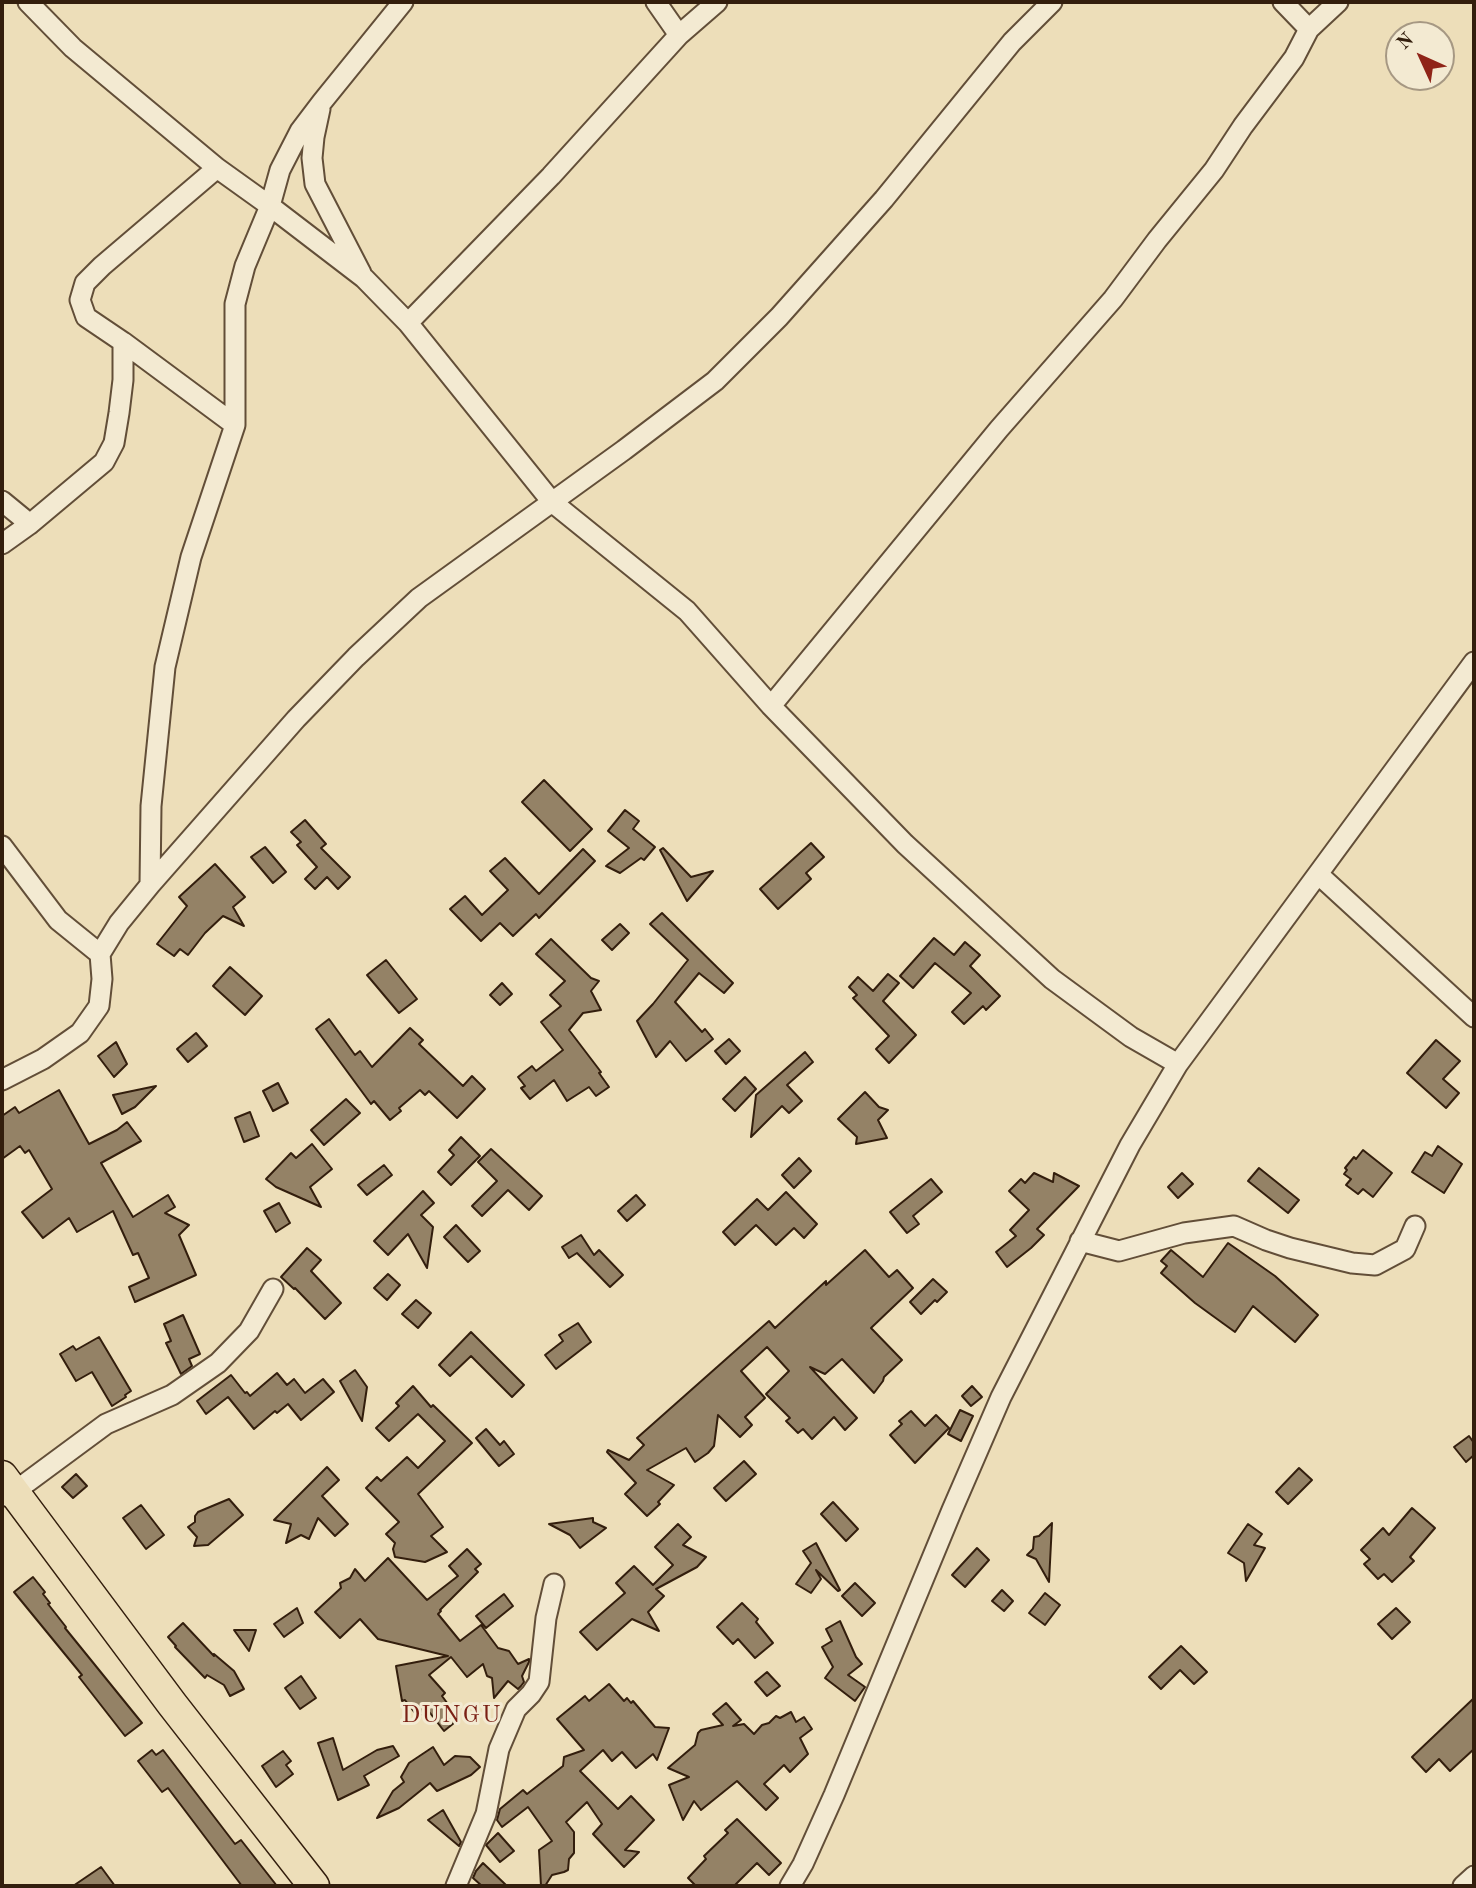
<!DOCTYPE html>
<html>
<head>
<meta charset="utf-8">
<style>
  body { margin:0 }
  #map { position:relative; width:1476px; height:1888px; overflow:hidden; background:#eddeb9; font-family:"Old Standard TT",serif }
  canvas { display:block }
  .frame { position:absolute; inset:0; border:4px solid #331e0d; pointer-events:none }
  .north { position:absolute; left:1385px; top:21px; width:70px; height:70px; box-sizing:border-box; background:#f3ead2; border:2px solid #a69883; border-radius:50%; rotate:315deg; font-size:19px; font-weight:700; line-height:28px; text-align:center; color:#331e0d }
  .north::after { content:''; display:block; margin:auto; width:24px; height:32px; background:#8f2418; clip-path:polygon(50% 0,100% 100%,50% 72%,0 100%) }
</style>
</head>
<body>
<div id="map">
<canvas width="1476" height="1888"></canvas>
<div class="frame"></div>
<div class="north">N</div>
</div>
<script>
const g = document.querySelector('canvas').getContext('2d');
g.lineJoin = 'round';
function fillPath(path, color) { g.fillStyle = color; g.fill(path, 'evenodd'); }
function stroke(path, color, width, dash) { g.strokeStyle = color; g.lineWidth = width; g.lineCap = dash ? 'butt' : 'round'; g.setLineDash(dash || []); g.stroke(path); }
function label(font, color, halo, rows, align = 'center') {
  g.font = font + ' "Old Standard TT",serif'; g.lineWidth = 6; g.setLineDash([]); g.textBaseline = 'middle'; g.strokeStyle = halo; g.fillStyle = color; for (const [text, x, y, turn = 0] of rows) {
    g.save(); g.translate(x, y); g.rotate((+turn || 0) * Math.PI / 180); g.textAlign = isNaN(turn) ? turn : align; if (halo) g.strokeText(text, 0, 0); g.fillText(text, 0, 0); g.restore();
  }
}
const building = new Path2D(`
  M544,780l48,49 -22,22 -48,-49z
  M625,810l14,11 -6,8 22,18 -11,13 -3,-2 -21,15 -14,-7 23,-18 -21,-17z
  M305,820l21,24 -5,4 29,29 -12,12 -11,-12 -12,12 -10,-10 12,-12 -20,-22 4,-3 -10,-10z
  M811,843l13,14 -18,16 5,6 -33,30 -18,-20z
  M265,847l21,25 -13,11 -22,-26z
  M663,848l28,29 22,-6 -26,30 -27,-51z
  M583,849l12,12 -56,57 -3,-4 -23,22 -13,-13 -19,18 -31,-32 15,-13 17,19 26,-25 -18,-19 15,-13 34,36z
  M215,864l30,33 -12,10 11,19 -21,-10 -18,17 -17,22 -8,-6 -6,7 -17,-12 30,-38 -8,-9z
  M662,913l71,70 -9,10 -25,-20 -24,29 27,30 3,-3 8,10 -27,22 -16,-20 -14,16 -19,-36 16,-17 35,-44 -38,-36z
  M620,924l9,9 -17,17 -10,-10z
  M934,938l20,17 11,-13 15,13 -10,11 30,30 -14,14 -3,-4 -19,18 -12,-12 19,-19 -36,-30 -22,25 -13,-12z
  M551,939l40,39 8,3 -8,10 10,19 -18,3 -14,17 32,42 -2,1 10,14 -13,9 -7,-9 -22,14 -13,-21 -24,19 -9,-11 4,-2 -7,-9 14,-11 4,5 27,-21 -22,-28 20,-16 -11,-11 15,-14 -29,-27z
  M386,960l31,39 -18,14 -32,-38z
  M230,967l32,29 -17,19 -32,-29z
  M888,974l11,9 -16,18 33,34 -27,28 -13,-14 13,-13 -36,-38 4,-3 -8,-8 9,-10 15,14z
  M502,983l10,11 -12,11 -10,-10z
  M329,1019l26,36 5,-4 12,16 38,-39 13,12 -4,4 44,42 9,-10 13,13 -28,29 -28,-27 -4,4 -5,-5 -21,18 2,3 -11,9 -16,-19 -3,3 -55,-75z
  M196,1033l11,13 -19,16 -11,-13z
  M729,1039l11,12 -14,13 -11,-13z
  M1436,1040l24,21 -17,18 16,14 -13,15 -39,-35z
  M116,1042l11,22 -13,13 -16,-21z
  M805,1052l8,10 -26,23 15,16 -13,12 -7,-7 -31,31 5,-42z
  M745,1077l11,12 -21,22 -12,-12z
  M278,1083l10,20 -15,8 -10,-20z
  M156,1086l-21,21 -13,7 -9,-19z
  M59,1090l30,54 28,-14 10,-8 14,19 -40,22 32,54 35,-22 7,12 -10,6 24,12 -10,10 17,40 -61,27 -6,-15 20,-9 -11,-25 -5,2 -20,-44 -36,21 -8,-14 -26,20 -21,-26 30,-23 -23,-39 -4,3 -5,-7 -18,13v-43l13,-9 4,6z
  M865,1092l14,15 9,3 -10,10 9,18 -31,6 1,-7 -19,-18z
  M346,1099l14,14 -36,32 -13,-15z
  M250,1112l9,24 -15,6 -9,-24z
  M461,1137l19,19 -29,29 -13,-13 16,-17 -5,-5z
  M312,1144l20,25 -22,18 11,20 -45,-20 -10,-8 25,-26 5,5z
  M1438,1146l24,18 -18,29 -32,-21 13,-20 7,4z
  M491,1149l51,47 -13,14 -21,-20 -26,26 -10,-10 25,-25 -19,-19z
  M1363,1150l29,23 -19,24 -10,-8 -5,5 -12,-9 5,-6 -7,-5 3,-4 -2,-2 9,-11 2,2z
  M799,1158l12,13 -17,17 -12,-13z
  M384,1165l8,10 -25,20 -9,-10z
  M1259,1168l40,32 -11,13 -40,-32z
  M1034,1173l19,9 1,-9 25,13 -42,43 7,6 -13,13 -24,19 -11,-15 20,-16 -6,-6 19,-20 -20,-19 12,-12 4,4z
  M1182,1173l11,11 -15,14 -10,-11z
  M931,1179l11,13 -29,24 6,8 -12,9 -17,-21z
  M423,1191l11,12 -13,12 12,12 -6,41 -19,-34 -20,21 -14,-14z
  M786,1192l31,32 -13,14 -10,-10 -18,17 -20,-20 -21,20 -12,-13 34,-33 11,11z
  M636,1195l9,10 -18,16 -9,-10z
  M279,1203l11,20 -14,9 -12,-21z
  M456,1225l24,26 -12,11 -24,-25z
  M581,1235l13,20 5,-5 24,25 -13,12 -33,-34 -8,5 -7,-11z
  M1228,1243l47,33 43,39 -23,27 -42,-36 -18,26 -40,-29 -34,-30 6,-7 -6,-5 10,-11 32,27z
  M307,1248l14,12 -10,11 30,32 -16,16 -30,-31 -1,1 -13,-12z
  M865,1250l24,27 8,-7 16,18 -42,40 31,32 -18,17 -1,4 -9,12 -32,-34 -17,15 -15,-7 47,51 -12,12 -11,-13 -22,22 -9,-10 -5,4 -12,-12 4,-3 -24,-24 23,-23 -22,-24 -26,24 24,27 -20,19 7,8 -12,12 -22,-22 -4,31 -6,7 -13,9 -9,-14 -39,22 27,15 -16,17 2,2 -13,12 -22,-22 11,-11 -29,-31 1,-2 21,10 15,-15 -7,-7 132,-117 6,7 51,-47v4z
  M388,1274l12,11 -13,15 -13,-12z
  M933,1279l14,13 -10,10 -2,-2 -14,14 -11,-12z
  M416,1300l15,13 -13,15 -16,-14z
  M183,1315l17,39 -11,5 3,7 -11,8 -15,-31 5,-2 -7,-17z
  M578,1323l13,19 -35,27 -11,-14 18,-14 -4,-6z
  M471,1332l53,53 -12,12 -41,-41 -21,20 -11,-11z
  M99,1337l32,54 -6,4 1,2 -14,9 -20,-34 -16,9 -16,-27 13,-8 3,4z
  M355,1370l12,17 -5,34 -22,-40z
  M277,1373l10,12 7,-6 11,14 18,-14 11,13 -33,28 -13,-16 -11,9 -2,-2 -21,18 -26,-32 -22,17 -9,-13 34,-26 14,18 2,-1 3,4z
  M413,1386l18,21 2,-2 39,38 -54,51 25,33 -12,9 16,16 -22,10 -30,-5 -2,-8 2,-6 -9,-9 13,-12 -33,-34 11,-11 4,4 26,-24 11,11 27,-27 -27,-27 -29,27 -13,-13 23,-22 -3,-3z
  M972,1386l10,11 -11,9 -9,-10z
  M960,1410l13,6 -12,25 -13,-7z
  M911,1411l14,15 11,-11 13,13 -34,35 -25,-28 12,-11 -3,-3z
  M486,1429l14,16 4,-4 10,13 -15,12 -23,-28z
  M1469,1436l5,7v12l-8,7 -12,-15z
  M744,1461l12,13 -30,27 -12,-13z
  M327,1467l12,13 -17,16 26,28 -13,12 -17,-18 -9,21 -8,-4 -15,8 5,-19 -17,-4z
  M1299,1468l13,12 -24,24 -12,-12z
  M76,1474l11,12 -14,12 -11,-11z
  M229,1499l14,16 -35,30 -14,1 3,-9 -9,-10 7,-5v-6l3,-4z
  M833,1502l25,27 -12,12 -25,-27z
  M141,1505l23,30 -18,14 -23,-31z
  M1412,1508l23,20 -25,29 4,4 -22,21 -8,-8 -6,5 -14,-15 6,-5 -9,-9 22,-22 6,7z
  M593,1518v4l13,6 -26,20 -10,-13 -21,-11z
  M1052,1523l-3,59 -13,-23 -9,-4 6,-6 1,-12 5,-1z
  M678,1524l13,13 -8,8 23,12 -9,10 -41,22 8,7 -16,16 11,19 -27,-12 -35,31 -17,-18 45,-39 -9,-10 18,-17 19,19 20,-20 -18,-18z
  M1248,1524l14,10 -8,11 11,3 -19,33 -2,-18 -16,-10z
  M816,1543l24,47 -2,1 -22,-21 5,9 -10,14 -15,-9 15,-21 -8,-12z
  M977,1548l12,12 -24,27 -13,-12z
  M467,1549l14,15 -6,5 3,3 -38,38 1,1 -3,3 22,27 21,-16 17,23 11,3 9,13 11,-5v3l-7,14 2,6 -3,4 -3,3 -10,-8 -14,17 -2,-20 -5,-2 -4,-12 -16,13 -16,-20 -22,18 16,18 -3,3 17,23 -15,12 -17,-22 -9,8 -13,-17 -3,1 -6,-35 52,-10 -70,-17 -18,-20 -20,19 -25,-26 26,-24 -1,-5 10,-5 5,-9 10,12 23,-23 39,42 31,-24 -9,-10z
  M33,1577l12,15 -2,2 7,9 -2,1 18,23 -1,1 77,95 -17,13 -46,-59 3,-2 -68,-83z
  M855,1583l20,20 -13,13 -20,-20z
  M1002,1590l11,11 -9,10 -12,-10z
  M1045,1593l15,12 -15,20 -16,-12z
  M504,1594l9,12 -27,22 -10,-12z
  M742,1603l16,16 -2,3 17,21 -18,15 -17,-19 -5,5 -16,-17z
  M297,1608l6,15 -19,14 -10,-13z
  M1396,1608l14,14 -18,17 -14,-15z
  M840,1621l16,36 6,7 -14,11 17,12 -10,14 -30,-23 8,-11 -11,-20 10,-6 -6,-12z
  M183,1623l31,33v-2l20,17 10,18 -14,7 -6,-11 -17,-10 -2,3 -30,-31 1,-1 -8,-9z
  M234,1630h22l-7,21z
  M1181,1646l26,26 -13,12 -14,-14 -19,19 -12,-12z
  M767,1672l13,14 -13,10 -12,-14z
  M301,1676l15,22 -16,11 -15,-21z
  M609,1684l15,17 3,-3 4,5 2,-2 22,26 14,1 -12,32 -4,-6 -17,14 -14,-16 -10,9 -9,-11 -23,21 38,38 13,-13 23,24 -29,30 14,2 -15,15 -31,-33 9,-10 -15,-22 -21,20 8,10v21l-5,6 -1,11 -4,2 -12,3 -7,11h-4l-2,-36 13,-9 -24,-34 -26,20 -5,-7 3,-11 23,-19 4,4 36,-28 1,-9 20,-7 -27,-31 28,-23 4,5z
  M1474,1698v51l-24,22 -11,-12 -13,13 -14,-15z
  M726,1703l15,17 -8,6 11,-2 10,10 8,-9 7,-2 7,-7 4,2 11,-6 5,10 8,-5 8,12 -12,9 8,16 -18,18 -6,-7 -20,19 14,14 -12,12 -29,-29 -36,29 -7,-9 -11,19 -14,-35 20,-8 -21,-9 27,-23 3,-12 3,-3 22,-5 -10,-11z
  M333,1738l10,32 34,-20 16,-4 6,10 -35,20 5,9 -31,15 -20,-57z
  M433,1747l11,18 11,-9 15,1 10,10 -9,8 -34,16 -7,-8 -31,25 -22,10 16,-27 11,-9 -3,-5 8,-14z
  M152,1750l4,5 7,-5 72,94 6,-4 36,46h-35l-74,-98 -6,4 -24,-31z
  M283,1751l8,10 -5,4 7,9 -17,13 -14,-21z
  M443,1810l18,32 -2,4 -31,-26z
  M737,1819l44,44 -12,12 -12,-12 -23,23h-38l-8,-8 18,-19 -2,-3 24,-23 -3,-3z
  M498,1833l16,18 -14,11 -14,-17z
  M483,1863l24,23h-25l-9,-8 3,-7z
  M101,1867l14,19h-42z`);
const minor = new Path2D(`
  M28,2l45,46 144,120 53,38 94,72 44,45 144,179 135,109 84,95 134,138 147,135 79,58 47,27
  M656,2l23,33
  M1283,2l26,27
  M320,109l-6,28 -2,21 3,26 46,89
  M408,323l143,-147 128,-141 38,-33
  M123,342l112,83
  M2,501l28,23
  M2,544l28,-20 74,-62 10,-19 5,-30 4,-33v-38l-37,-25 -6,-17 5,-17 17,-17 115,-98
  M771,706l228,-277 114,-130 44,-59 57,-70 29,-44 51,-68 15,-29 29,-27
  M2,846l56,74 42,34
  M1318,874l156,143
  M150,885l1,-79 14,-139 26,-110 44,-132v-121l10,-38 25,-60 10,-36 20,-39 22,-29 81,-100
  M2,1080l41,-21 37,-26 19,-27 3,-27 -2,-25 19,-31 31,-38 146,-166 60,-62 63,-59 205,-148 91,-69 64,-64 105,-118 128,-157 40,-40
  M1080,1241l39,10 65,-18 50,-7 32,14 24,8 62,15 23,2 30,-16 10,-23
  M5,1496l9,-4 92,-68 66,-29 46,-32 31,-32 24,-42
  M456,1886l30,-72 13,-65 17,-40 15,-15 8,-12 7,-64 8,-34
  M790,1886l13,-22 31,-69 118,-285 49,-113 129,-252 48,-81 296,-402
  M1463,1886l11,-10`);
const highway = new Path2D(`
  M2,1476l170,228 142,182`);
const quarterNames = [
  ["DUNGU",452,1716]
];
fillPath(building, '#948266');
stroke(building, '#331e0d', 2);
stroke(minor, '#624e38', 23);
stroke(highway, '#331e0d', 33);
stroke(minor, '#f3ead2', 19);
stroke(highway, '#eddeb9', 30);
g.letterSpacing = '2px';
label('24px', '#7a1f14', '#f3ead2', quarterNames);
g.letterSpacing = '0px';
</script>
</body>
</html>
